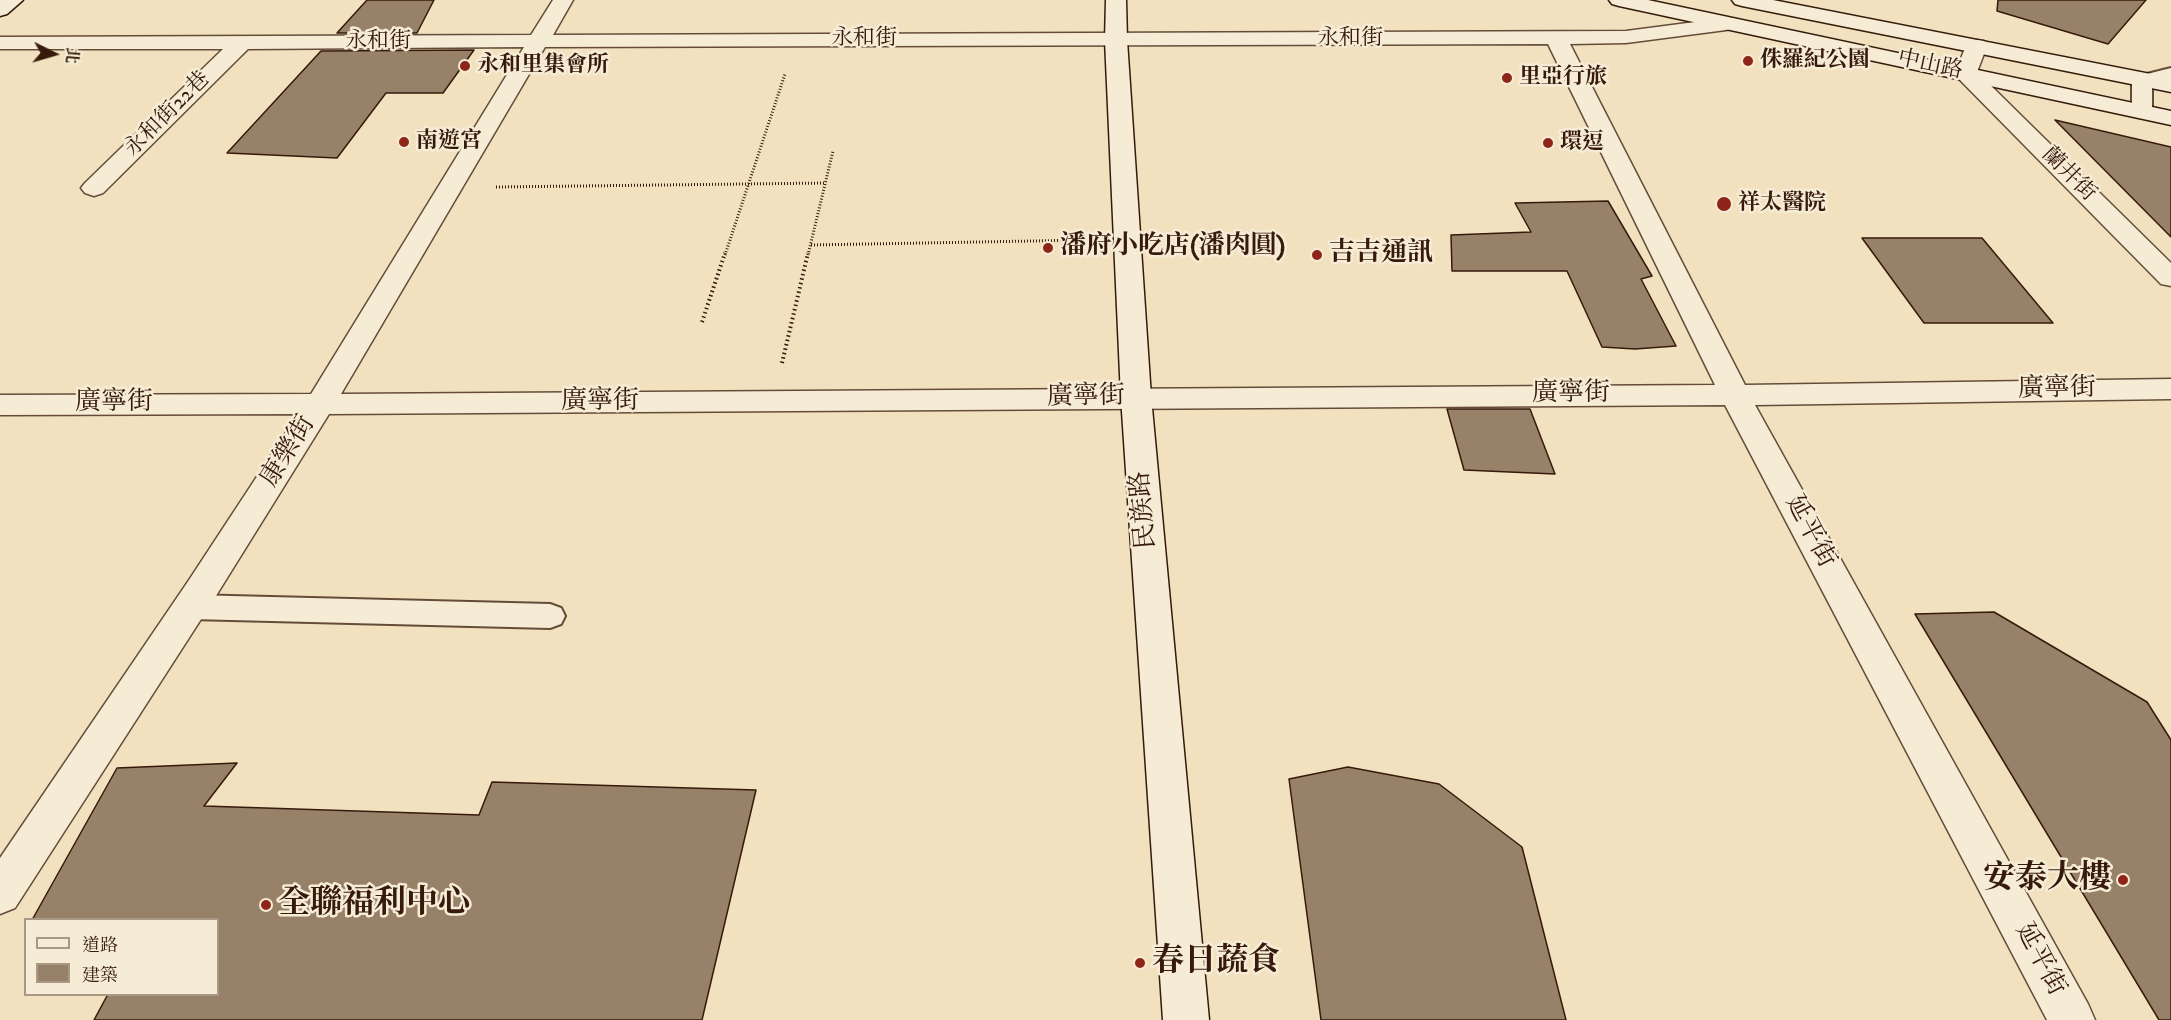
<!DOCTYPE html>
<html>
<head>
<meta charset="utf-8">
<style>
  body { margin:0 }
  #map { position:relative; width:2171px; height:1020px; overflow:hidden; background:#f1e1bf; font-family:"IM FELL DW Pica","Noto Serif TC",serif }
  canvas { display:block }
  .legend { position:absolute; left:24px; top:918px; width:195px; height:78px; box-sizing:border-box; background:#f6ecd5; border:2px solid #a99885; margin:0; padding:8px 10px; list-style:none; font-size:18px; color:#361a0c }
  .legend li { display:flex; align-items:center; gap:12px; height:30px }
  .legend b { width:30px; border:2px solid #a99885 }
  .north { position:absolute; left:24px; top:24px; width:60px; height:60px; -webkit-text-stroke:4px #f6ecd5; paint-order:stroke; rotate:95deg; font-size:16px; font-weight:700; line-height:24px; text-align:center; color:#361a0c }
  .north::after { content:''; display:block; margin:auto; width:21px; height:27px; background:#361a0c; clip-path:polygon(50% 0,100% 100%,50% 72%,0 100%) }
</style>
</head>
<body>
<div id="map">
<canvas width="2171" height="1020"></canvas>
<ul class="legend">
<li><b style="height:8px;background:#f6ecd5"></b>道路</li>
<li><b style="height:16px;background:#978169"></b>建築</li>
</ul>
<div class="north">北</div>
</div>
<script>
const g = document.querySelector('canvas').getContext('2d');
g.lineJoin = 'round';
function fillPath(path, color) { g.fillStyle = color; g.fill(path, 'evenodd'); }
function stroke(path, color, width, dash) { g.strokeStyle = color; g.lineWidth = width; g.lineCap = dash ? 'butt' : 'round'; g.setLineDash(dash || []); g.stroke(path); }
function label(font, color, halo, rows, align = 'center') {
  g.font = font + ' "IM FELL DW Pica","Noto Serif TC",serif'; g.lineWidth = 5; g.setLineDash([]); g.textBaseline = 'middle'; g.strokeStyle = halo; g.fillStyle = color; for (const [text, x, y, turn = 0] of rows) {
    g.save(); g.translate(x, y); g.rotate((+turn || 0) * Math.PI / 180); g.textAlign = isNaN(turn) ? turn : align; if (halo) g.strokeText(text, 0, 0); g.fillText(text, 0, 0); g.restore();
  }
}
const building = new Path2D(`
  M367,0h67l-17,33h-80z
  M1998,0h148l-38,44 -111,-33z
  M474,50l-31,43h-57l-49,65 -110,-5 94,-102z
  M2055,120l116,27v90z
  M1608,201l44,75 -11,3 35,67 -41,3 -33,-2 -35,-76h-115l-1,-36 80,-3 -16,-29z
  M1862,238h120l71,85h-129z
  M1447,409h83l25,65 -91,-4z
  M1994,612l153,90 24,38v280h-12l-244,-406z
  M237,763l-33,43 275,9 13,-33 264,8 -54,230h-608l14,-26h110v-74h-186l85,-152z
  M1348,767l91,17 83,63 44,173h-245l-32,-241z`);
const pathFar1 = new Path2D(`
  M496,187l330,-4
  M811,245l277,-5
  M725,255l60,-181
  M808,255l25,-104`);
const path = new Path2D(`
  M702,322l23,-69
  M782,363l26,-110`);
const lane = new Path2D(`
  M2171,68v12l-19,4v28l-3,4h-14l-3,-4v-31l3,-4z
  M191,595l359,9 11,4 4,8 -4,8 -11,4 -359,-9 -11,-4 -4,-8 4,-8z`);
const street = new Path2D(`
  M553,0h20l-20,35 1073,-4 100,-13 7,2 3,4 -3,4 -7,2 -100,13 -56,1 175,341 426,-6v20l-416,6 333,599 7,16h-48l-322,-615 -1396,9 -115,185 -199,309 -15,6v-56l189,-278 109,-166 -298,1v-20l311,-1 213,-347 -276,2 -145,144 -9,3 -9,-3 -4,-5 4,-5 138,-134h-223v-12l531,-2zM1548,44l167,341 -1374,9 204,-347z
  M1976,40l8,1 3,5 -10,26 194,191v23l-10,-2 -203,-206 -3,-5 13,-32z`);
const secondary = new Path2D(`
  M0,0h23l-16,14 -7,2z
  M1106,0h20l1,40 24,357 58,623h-46l-42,-623 -16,-357z
  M1609,0h39l523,111v14l-552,-119 -7,-2z
  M1732,0h41l398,78v14l-429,-86 -7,-2z`);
const markers = [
  [1748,61,6,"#8f2418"],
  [465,66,6,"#8f2418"],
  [1507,78,6,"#8f2418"],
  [404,142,6,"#8f2418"],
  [1548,143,6,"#8f2418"],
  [1724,204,8,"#8f2418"],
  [1048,248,6,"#8f2418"],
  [1317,255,6,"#8f2418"],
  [2123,880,6,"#8f2418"],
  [266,905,6,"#8f2418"],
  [1140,963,6,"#8f2418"]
];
const farStreetnames = [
  ["永和街",864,39],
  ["永和街",1350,39],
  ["永和街",378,42],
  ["中山路",1930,66,12],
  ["永和街22巷",168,115,-45],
  ["蘭井街",2068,175,45]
];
const farPoinames = [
  ["侏羅紀公園",1760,61],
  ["永和里集會所",477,66],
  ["里亞行旅",1519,78],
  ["南遊宮",416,142],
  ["環逗",1560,143],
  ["祥太醫院",1738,204]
];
const poiNames = [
  ["潘府小吃店(潘肉圓)",1060,248],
  ["吉吉通訊",1329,255]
];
const streetNames = [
  ["廣寧街",2057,390,-1],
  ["廣寧街",1571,395],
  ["廣寧街",1086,398,-1],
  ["廣寧街",600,403],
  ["廣寧街",114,404],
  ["康樂街",289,452,-58],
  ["民族路",1145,510,-95],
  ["延平街",1809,532,62],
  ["延平街",2039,960,62]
];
const nearPoinames = [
  ["安泰大樓",2111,880,"right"],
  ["全聯福利中心",278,905],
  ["春日蔬食",1152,963]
];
fillPath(building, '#978169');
stroke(building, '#361a0c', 1.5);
stroke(lane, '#654c39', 4);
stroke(street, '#654c39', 3);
stroke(secondary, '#361a0c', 3);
stroke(pathFar1, '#361a0c', 3, [1, 2]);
stroke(path, '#361a0c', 4, [1.5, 3]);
fillPath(lane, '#f6ecd5');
fillPath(street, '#f6ecd5');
fillPath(secondary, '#f6ecd5');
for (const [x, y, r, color] of markers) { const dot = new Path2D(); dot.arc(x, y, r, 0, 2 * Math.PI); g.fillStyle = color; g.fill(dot); stroke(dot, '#f6ecd5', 2); }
label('22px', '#361a0c', '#f6ecd5', farStreetnames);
label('bold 22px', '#361a0c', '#f6ecd5', farPoinames, 'left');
label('bold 26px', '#361a0c', '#f6ecd5', poiNames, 'left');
label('26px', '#361a0c', '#f6ecd5', streetNames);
label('bold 32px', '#361a0c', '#f6ecd5', nearPoinames, 'left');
</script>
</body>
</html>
